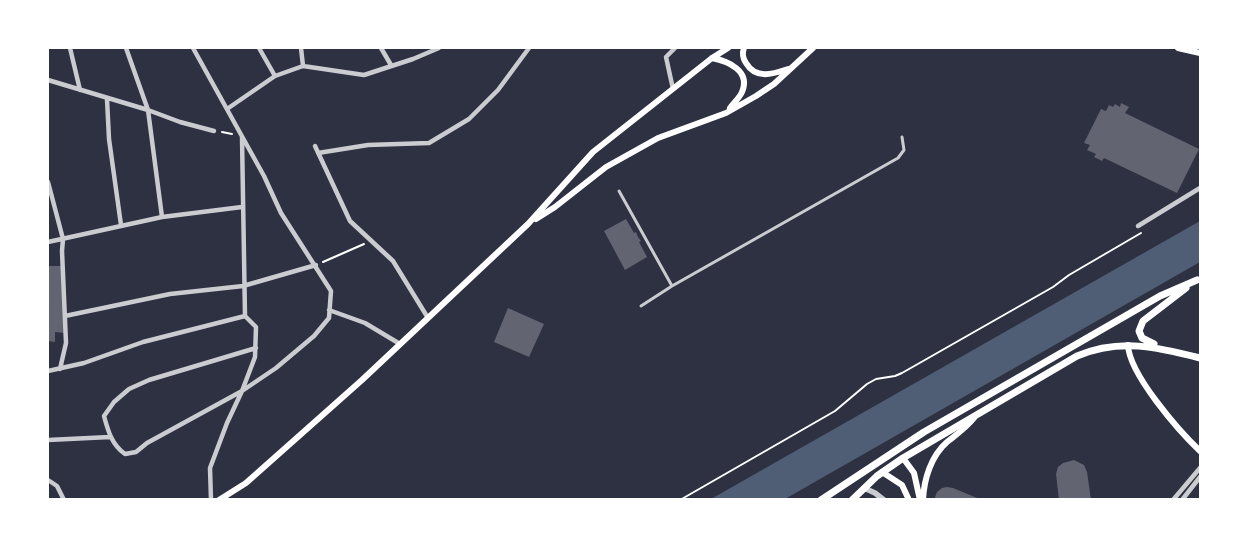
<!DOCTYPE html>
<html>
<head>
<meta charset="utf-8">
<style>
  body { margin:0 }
  #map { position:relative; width:1248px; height:547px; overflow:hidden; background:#2d3142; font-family:"Fira Sans",sans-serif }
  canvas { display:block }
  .frame { position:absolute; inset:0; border:49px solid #fff; pointer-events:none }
</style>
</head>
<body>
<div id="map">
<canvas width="1248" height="547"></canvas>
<div class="frame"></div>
</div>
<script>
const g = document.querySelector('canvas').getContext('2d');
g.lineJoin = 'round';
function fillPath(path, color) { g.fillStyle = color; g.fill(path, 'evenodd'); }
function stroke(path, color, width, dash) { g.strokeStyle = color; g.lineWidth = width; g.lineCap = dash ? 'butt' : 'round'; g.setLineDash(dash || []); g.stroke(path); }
const water = new Path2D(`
  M1200,221v41l-415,237h-74z`);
const building = new Path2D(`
  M1121,103l8,4 -4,6 74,36 -22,44 -73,-35 -2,3 -8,-4 2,-3 -9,-4 3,-5 -6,-2 17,-34 5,2 3,-6 4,2 2,-3 5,3z
  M626,219l8,14 2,-1 2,5 3,4 -2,1 8,15 -22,13 -21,-39z
  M48,266h13l3,67 -9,-1v10l-7,-1z
  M508,308l36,16 -15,33 -35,-15z
  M1074,460l10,5 3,7 4,28h-32l-3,-26 2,-7 5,-4z
  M947,487l6,1 29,12h-48l3,-8 5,-4z`);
const path = new Path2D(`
  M222,132l10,2
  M323,262l41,-18
  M680,500l155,-89 32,-27 9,-5 19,-3 7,-3 151,-86 16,-12 72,-42`);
const pedestrian = new Path2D(`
  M619,191l53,95 226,-128 6,-8 -2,-13
  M641,306l31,-20`);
const minor = new Path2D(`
  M70,48l10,42
  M126,48l22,62 14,107
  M193,48l71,128 17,37 50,78 -2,27 -15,18 -38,32 -34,23 -95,52 -11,9 -11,2c-13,-9 -17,-23 -21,-38l10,-14 15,-13 20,-9 107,-32
  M259,48l16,28
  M301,48l2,18
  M381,48l10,17
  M303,66l61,9 49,-16 26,-11
  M48,80l100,30 32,12 34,9
  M673,89l-7,-32 9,-9
  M107,99l2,40 12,86
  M227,109l48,-33 28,-10
  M315,146l35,75 43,40 35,57
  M318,153l50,-8 61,-2 40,-24 29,-29 31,-42
  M48,182l15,57 -1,12 4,92 -6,26
  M1138,226l62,-38
  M48,242l114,-25 80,-10
  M329,310l36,13 35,21
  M65,316l105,-22 73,-8 73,-21
  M48,371l36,-8 59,-21 102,-26
  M48,440l62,-3
  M48,480l9,6 7,14
  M211,500l-1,-32 17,-45 15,-32 13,-34 1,-30 -11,-11 -3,-179
  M1173,500l27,-32
  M1182,500l18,-23`);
const tertiary = new Path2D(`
  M864,488l11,5 9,7`);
const secondary = new Path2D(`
  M744,48c-2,5 -1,11 2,15 10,17 27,11 42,6
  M1178,48l22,5
  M712,58c16,3 39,13 30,34 -2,5 -8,11 -12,16
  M536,219l19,-12 51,-40 52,-29 68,-25 30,-17 18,-12 39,-36
  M1128,345c1,29 51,86 72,106
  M903,458l11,15 6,27
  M882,472l20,13 7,15
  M219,500l27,-17 116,-103 166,-156 65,-72 119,-94 16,-10
  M923,500c1,-21 8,-44 24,-58 10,-8 19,-14 27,-24`);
const primary = new Path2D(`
  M1154,344l-12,-6 -3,-7 4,-10 43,-33
  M821,500l103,-68 236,-136 37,-16
  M852,500l25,-24 26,-18 174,-102c43,-18 80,-9 123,2`);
fillPath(water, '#4f5d75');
fillPath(building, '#626471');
stroke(path, '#fff', 2);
stroke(pedestrian, '#caccd0', 3);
stroke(minor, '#caccd0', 4.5);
stroke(tertiary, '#caccd0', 5.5);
stroke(secondary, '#fff', 6);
stroke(primary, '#fff', 7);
</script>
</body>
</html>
